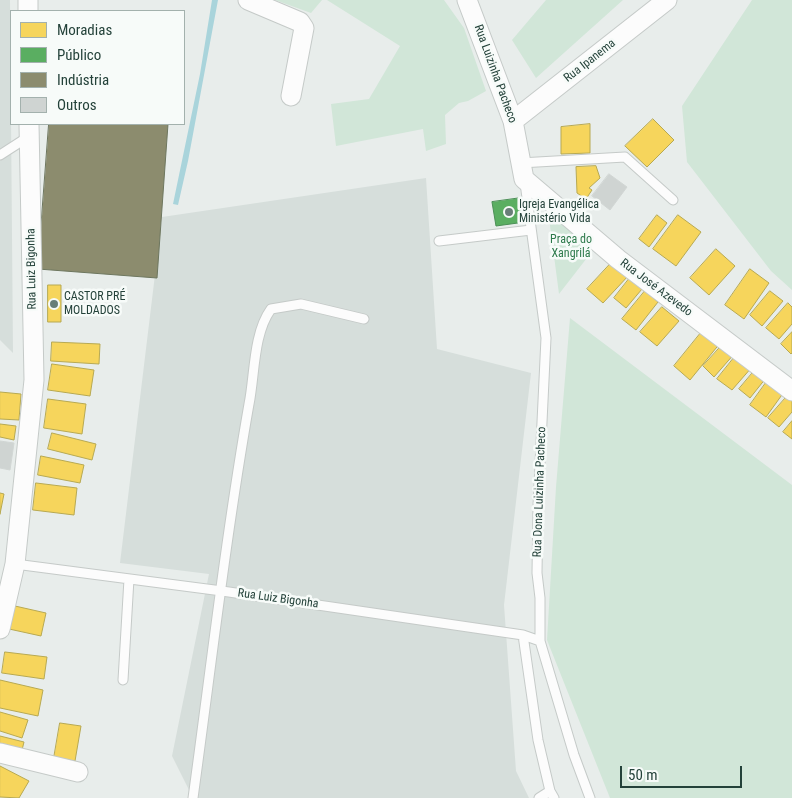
<!DOCTYPE html>
<html>
<head>
<meta charset="utf-8">
<style>
  body { margin:0 }
  #map { position:relative; width:792px; height:798px; overflow:hidden; background:#e8edeb; font-family:"Roboto Condensed",sans-serif }
  canvas { display:block }
  .legend { position:absolute; left:10px; top:10px; width:175px; height:115px; box-sizing:border-box; background:#f7fbf9; border:1px solid #a3b1ad; margin:0; padding:6px 9px; list-style:none; font-size:15px; color:#24423a }
  .legend li { display:flex; align-items:center; gap:10px; height:25px }
  .legend b { width:25px; border:1px solid #a3b1ad }
  .scale { position:absolute; left:620px; top:766px; width:122px; height:22px; box-sizing:border-box; border:2px solid #24423a; border-top:0; padding-left:6px; font-size:15px; line-height:18px; white-space:nowrap; color:#24423a; -webkit-text-stroke:4px #f7fbf9; paint-order:stroke }
</style>
</head>
<body>
<div id="map">
<canvas width="792" height="798"></canvas>
<ul class="legend">
<li><b style="height:14px;background:#f6d55c"></b>Moradias</li>
<li><b style="height:14px;background:#5aae61"></b>Público</li>
<li><b style="height:14px;background:#8c8c6e"></b>Indústria</li>
<li><b style="height:14px;background:#cfd4d2"></b>Outros</li>
</ul>
<div class="scale">50 m</div>
</div>
<script>
const g = document.querySelector('canvas').getContext('2d');
g.lineJoin = 'round';
function fillPath(path, color) { g.fillStyle = color; g.fill(path, 'evenodd'); }
function stroke(path, color, width, dash) { g.strokeStyle = color; g.lineWidth = width; g.lineCap = dash ? 'butt' : 'round'; g.setLineDash(dash || []); g.stroke(path); }
function label(font, color, halo, rows, align = 'center') {
  g.font = font + ' "Roboto Condensed",sans-serif'; g.lineWidth = 5; g.setLineDash([]); g.textBaseline = 'middle'; g.strokeStyle = halo; g.fillStyle = color; for (const [text, x, y, turn = 0] of rows) {
    g.save(); g.translate(x, y); g.rotate((+turn || 0) * Math.PI / 180); g.textAlign = isNaN(turn) ? turn : align; if (halo) g.strokeText(text, 0, 0); g.fillText(text, 0, 0); g.restore();
  }
}
const built = new Path2D(`
  M0,0h10l3,353 -13,-13z
  M426,178l11,171 94,24 -27,232 12,166 13,27h-336l-21,-42 37,-182 -89,-11 42,-346z`);
const green = new Path2D(`
  M275,0h47l-11,13z
  M327,0h117l20,28 22,63 -18,10 -9,2 -14,12 1,29 -20,7 -3,-22 -87,17 -5,-42 38,-5 31,-53z
  M546,0h77l-87,78 -24,-38z
  M752,0h40v290l-21,-19 -84,-109 -5,-56z
  M565,216l32,29 -38,49 -10,-76z
  M570,318l222,167v313h-182l-63,-158 9,-153z`);
const water = new Path2D(`
  M212,0h6l-30,161 -10,44 -5,-1 27,-130z`);
const homes = new Path2D(`
  M653,119l21,21 -27,27 -22,-21z
  M590,124v29l-29,1v-27z
  M596,166l4,12 -11,10 3,2 -6,9 -9,-6 -1,-26z
  M657,215l10,8 -18,24 -10,-8z
  M678,215l23,17 -25,34 -23,-17z
  M716,249l19,17 -26,29 -19,-17z
  M613,261l16,14 -26,28 -16,-14z
  M750,269l19,14 -25,36 -19,-14z
  M629,279l13,10 -16,19 -12,-10z
  M48,285h13v37h-13z
  M645,291l13,11 -22,28 -14,-11z
  M770,291l13,10 -21,25 -12,-11z
  M788,303l4,4v17l-13,15 -13,-11z
  M662,307l17,14 -22,25 -17,-14z
  M704,329l17,13 -31,38 -16,-14z
  M792,332v21l-1,1 -10,-10z
  M52,342l48,2 -1,20 -48,-3z
  M724,343l11,10 -21,24 -11,-11z
  M737,354l15,13 -20,23 -15,-11z
  M52,364l42,6 -4,26 -42,-6z
  M755,370l11,8 -16,20 -11,-9z
  M768,380l16,12 -18,25 -16,-12z
  M0,392l21,2 -2,26 -19,-1z
  M789,394l3,2v16l-13,15 -11,-9z
  M48,399l38,5 -4,30 -38,-6z
  M792,421v18l-9,-7z
  M0,424l16,2 -2,14 -14,-3z
  M52,433l44,11 -4,16 -44,-11z
  M41,456l43,9 -4,18 -42,-8z
  M36,483l41,5 -3,27 -41,-5z
  M0,493l4,1 -4,20z
  M15,606l31,7 -5,23 -32,-7z
  M5,652l42,5 -3,22 -42,-6z
  M0,680l43,10 -5,26 -38,-8z
  M0,712l28,8 -6,18 -22,-7z
  M60,723l21,3 -6,35 -21,-3z
  M0,736l24,6 -3,12 -21,-6z
  M0,766l29,15 -10,17 -19,-1z`);
const public = new Path2D(`
  M521,198l4,24 -29,4 -4,-24z`);
const industry = new Path2D(`
  M49,124h119l-11,154 -119,-9z`);
const building = new Path2D(`
  M609,174l18,13 -17,23 -18,-14z
  M0,441l14,2 -4,27 -10,-2z`);
const service = new Path2D(`
  M0,155l28,-18
  M520,163l105,-6 48,43
  M525,183l21,155 -8,168 -1,67 3,25v43l34,114 16,43
  M439,241l92,-11
  M15,564l207,27 301,44 17,6
  M523,635l15,105 12,51 4,7
  M123,680l6,-101
  M193,798c18,-131 33,-263 56,-394 6,-30 4,-70 22,-95l30,-5 63,15
  M539,798l11,-7`);
const minor = new Path2D(`
  M28,0v11
  M248,0l52,22 4,6 -13,68
  M467,0l46,121 11,58 94,80 174,132
  M513,121l154,-121
  M0,629l15,-65 19,-184 -5,-256
  M0,753l78,19`);
const markers = [
  [509,212,5,"#697e78"],
  [54,304,5,"#697e78"]
];
const streetNames = [
  ["Rua Ipanema",590,61,-38],
  ["Rua Luizinha Pacheco",495,74,70],
  ["Rua Luiz Bigonha",32,269,-91],
  ["Rua José Azevedo",656,288,37],
  ["Rua Dona Luizinha Pacheco",540,492,-88],
  ["Rua Luiz Bigonha",278,599,8]
];
const poiNames = [
  ["Igreja Evangélica",519,205],
  ["Ministério Vida",519,219],
  ["CASTOR PRÉ",64,297],
  ["MOLDADOS",64,311]
];
const parkNames = [
  ["Praça do",571,240],
  ["Xangrilá",571,254]
];
fillPath(built, '#d6dedb');
fillPath(green, '#d1e6d8');
fillPath(water, '#a9d4db');
fillPath(homes, '#f6d55c');
stroke(homes, '#b7a952', 1);
fillPath(public, '#5aae61');
stroke(public, '#4a8e55', 1);
fillPath(industry, '#8c8c6e');
stroke(industry, '#6d765e', 1);
fillPath(building, '#cfd4d2');
stroke(building, '#d1d6d4', 1);
stroke(service, '#c5cac8', 11);
stroke(minor, '#c5cac8', 21);
stroke(service, '#fcfcfc', 9);
stroke(minor, '#fcfcfc', 19);
for (const [x, y, r, color] of markers) { const dot = new Path2D(); dot.arc(x, y, r, 0, 2 * Math.PI); g.fillStyle = color; g.fill(dot); stroke(dot, '#f7fbf9', 2); }
label('12px', '#24423a', '#f7fbf9', streetNames);
label('12px', '#24423a', '#f7fbf9', poiNames, 'left');
label('12px', '#2d7a4b', '#f7fbf9', parkNames);
</script>
</body>
</html>
